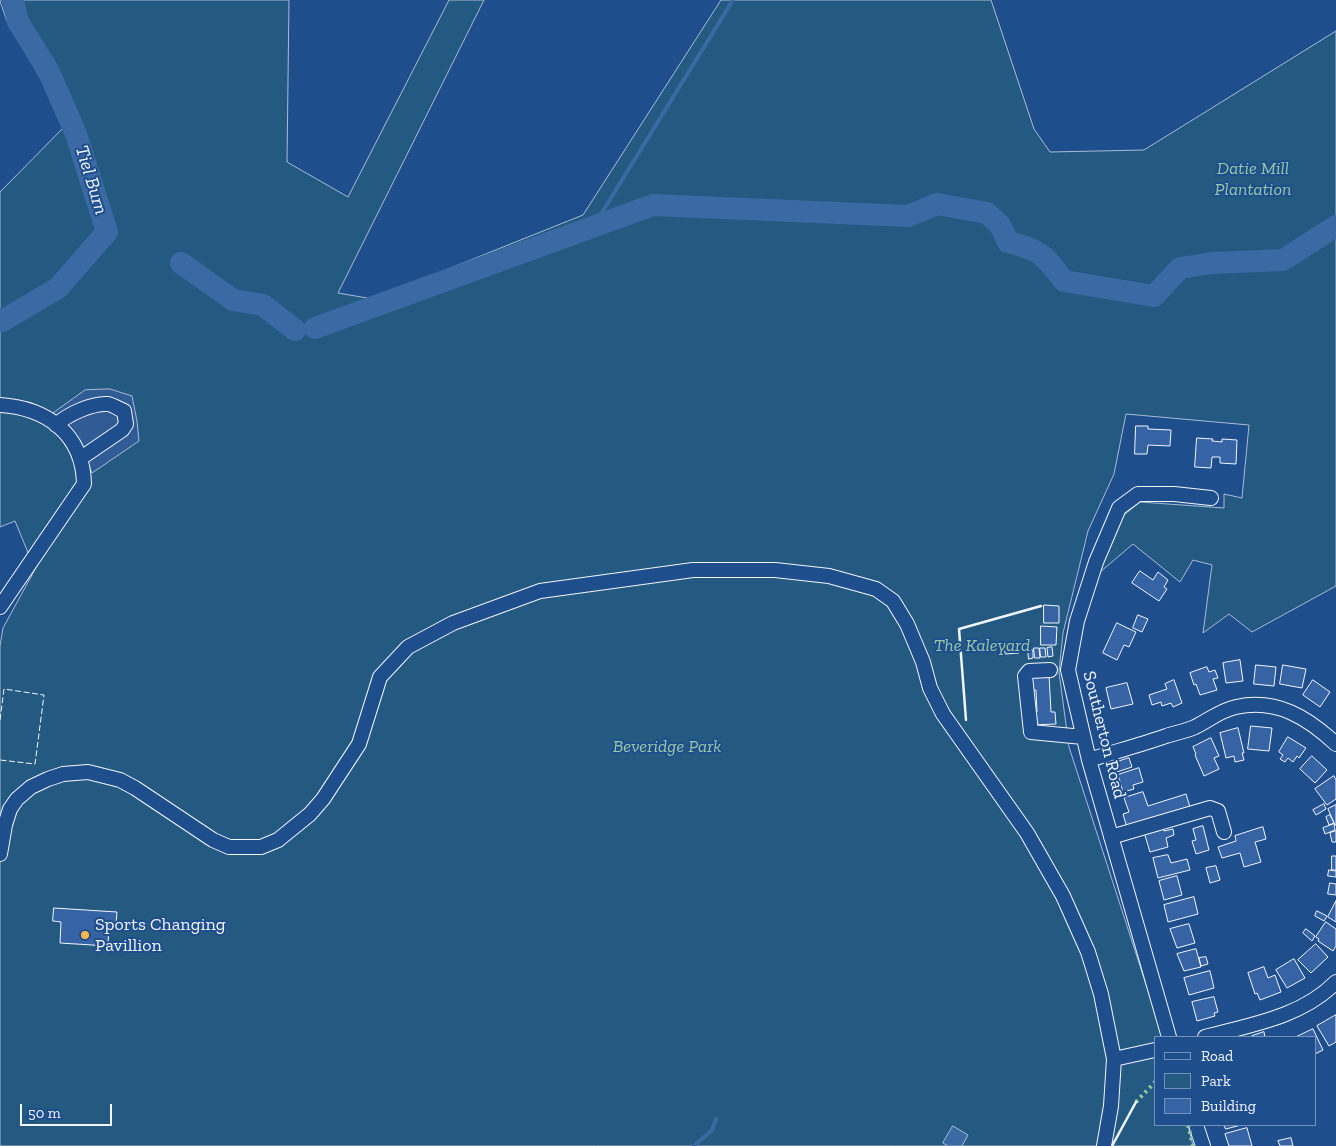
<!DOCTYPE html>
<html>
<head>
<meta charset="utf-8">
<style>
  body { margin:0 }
  #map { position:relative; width:1336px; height:1146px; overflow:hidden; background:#1f4e8c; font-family:"Zilla Slab",serif }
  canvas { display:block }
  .legend { position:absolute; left:1154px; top:1036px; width:162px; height:90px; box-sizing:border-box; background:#1f4e8c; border:1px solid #7391ba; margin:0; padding:6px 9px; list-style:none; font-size:15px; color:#f2f6ff }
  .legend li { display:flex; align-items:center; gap:10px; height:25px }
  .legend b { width:25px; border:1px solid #7391ba }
  .scale { position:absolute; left:20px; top:1104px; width:92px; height:22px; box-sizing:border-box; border:2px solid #f2f6ff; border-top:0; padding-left:6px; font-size:15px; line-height:18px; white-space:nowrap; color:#f2f6ff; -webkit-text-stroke:4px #1f4e8c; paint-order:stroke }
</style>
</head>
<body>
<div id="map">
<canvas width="1336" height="1146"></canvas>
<ul class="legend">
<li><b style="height:6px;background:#1f4e8c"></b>Road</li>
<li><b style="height:14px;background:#245a82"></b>Park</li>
<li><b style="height:14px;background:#3563a3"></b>Building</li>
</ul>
<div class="scale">50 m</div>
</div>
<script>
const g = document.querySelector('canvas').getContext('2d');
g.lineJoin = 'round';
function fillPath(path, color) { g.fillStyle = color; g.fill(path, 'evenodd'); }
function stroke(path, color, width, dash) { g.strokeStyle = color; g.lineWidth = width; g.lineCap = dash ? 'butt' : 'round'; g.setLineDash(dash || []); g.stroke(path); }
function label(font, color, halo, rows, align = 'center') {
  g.font = font + ' "Zilla Slab",serif'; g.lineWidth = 4; g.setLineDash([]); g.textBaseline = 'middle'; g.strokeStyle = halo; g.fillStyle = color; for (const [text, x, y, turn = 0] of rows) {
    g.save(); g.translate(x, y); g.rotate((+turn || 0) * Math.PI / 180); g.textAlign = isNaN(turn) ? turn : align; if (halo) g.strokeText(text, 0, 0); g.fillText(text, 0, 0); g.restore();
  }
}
const green = new Path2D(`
  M0,0h289l-2,162 61,35 101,-197h35l-146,293 35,6 210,-84 138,-215h270l43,129 16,23 94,-2 192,-119v555l-84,46 -23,-18 -26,19 9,-68 -19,-5 -13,22 -47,-38 -34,29 14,-37 11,-21 16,-13 84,6v-14l18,4 7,-73 -123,-11 -12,60 -26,57 -25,102 -4,39 10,75 94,290h-8v88h33l5,21h-1193v-500l3,-18 35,-64 -9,-9 -14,-34 -15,6v-335l67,-68 -60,-103z`);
const parking = new Path2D(`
  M110,389l22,7 5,25 2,20 -47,32 -14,-32 -28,-26 35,-25z`);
const water = new Path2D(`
  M953,1126l15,9 -6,11h-14l-5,-3z`);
const stream = new Path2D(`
  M593,227l140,-227
  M694,1146l18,-16 4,-11`);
const river = new Path2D(`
  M181,263l52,37 30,5 32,25
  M0,319l2,2 56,-33 49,-56 -31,-98 -28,-64 -30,-48 -5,-22
  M315,328l338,-123 255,11 29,-12 50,9 13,12 8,17c33,8 36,13 56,39l90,15 26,-28 32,-5 71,-3 53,-34`);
const building = new Path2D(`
  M1136,426h12v3l23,1 -1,16 -22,-1 -1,9h-12z
  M1197,438l16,1 -1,2 10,1v-3l15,1 -1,24 -16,-1v-6h-8l-1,11 -16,-1z
  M1140,571l13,9 5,-8 10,8 -4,7 3,2 -8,12 -27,-18z
  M1044,605l15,1v17h-15z
  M1138,615l10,4 -6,13 -9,-4z
  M1117,623l19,9 -7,15 -5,-2 -7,15 -14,-7z
  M1041,626l16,1 -1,18h-15z
  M1018,643l1,10 -14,1 -1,-10z
  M1052,647l1,9 -5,1 -1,-9z
  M1034,648h5l1,10h-5z
  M1040,648h5l1,9h-5z
  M1028,650h5v8l-4,1z
  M1240,660l3,21 -17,2 -3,-20z
  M1256,665l20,2 -2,19 -20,-2z
  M1283,665l23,4 -4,19 -22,-4z
  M1207,667l2,5 6,-2 3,8 -5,1 4,11 -17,5 -4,-11 -2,1 -4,-12z
  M1049,675l2,37h4l1,12 -23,1v-12l4,-1 -1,-22 -7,1 -1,-15z
  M1174,680l8,23 -9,4 -2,-4 -9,3 -1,-4 -9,3 -3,-10 18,-6 -2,-5z
  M1313,680l17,12 -10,15 -17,-12z
  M1127,683l6,21 -22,5 -5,-21z
  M1251,726l21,2 -3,23 -21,-2z
  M1238,728l6,25h-2l2,7 -9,2 -1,-6 -8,2 -6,-25z
  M1288,737l18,11 -7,10 -2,-2 -4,6 -5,-4 -3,4 -5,-3 3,-4 -4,-3z
  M1211,738l8,18 -5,2 5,11 -15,7 -9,-21 1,-1 -3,-7z
  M1312,756l15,14 -12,13 -15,-14z
  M1129,758l3,9 -15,5 -3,-9z
  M1139,768l4,14 -10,3 1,4 -11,3 -5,-17z
  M1334,776l2,4v19l-9,6 -12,-16z
  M1143,792l5,14 38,-12 4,13 -63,21 -4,-14 6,-2 -5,-14z
  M1324,804l2,5 -10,6 -3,-5z
  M1336,805v20h-1l-7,-16z
  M1330,815l4,8 -5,2 -3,-8z
  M1334,824l1,6 -10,4 -2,-6z
  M1203,826l6,24 -13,4 -4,-13 4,-1 -3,-11z
  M1163,827l1,4 9,-2 1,6 -8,3 2,9 -18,5 -6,-20z
  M1263,827l3,12 -11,3 6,20 -17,5 -4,-14 -18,5 -4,-11 18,-6 -1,-5z
  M1336,831v11h-4l-2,-9z
  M1168,855l3,8 16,-4 3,11 -32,8 -5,-20z
  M1332,856h4v14h-4z
  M1216,866l4,14 -10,3 -4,-15z
  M1329,870l7,1v6l-8,-1z
  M1177,876l5,19 -18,5 -5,-19z
  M1330,883l6,1v11l-8,-1z
  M1194,897l4,17 -30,8 -4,-17z
  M1336,901v21l-8,-5z
  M54,908l63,4 -1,12 -7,-1 -1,23 -48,-3 1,-21 -8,-1z
  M1317,911l10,5 -3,5 -9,-5z
  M1326,922l10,7v17l-3,5 -15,-10 1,-2 -3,-2z
  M1189,924l6,19 -18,5 -7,-19z
  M1306,929l9,7 -3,5 -9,-8z
  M1316,944l12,13 -17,16 -13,-13z
  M1196,949l5,18 -17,4 -7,-17z
  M1206,957l2,7 -7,2 -2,-8z
  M1294,959l11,19 -18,10 -11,-18z
  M1264,967l4,11 7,-3 6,17 -21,8 -3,-7 -2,1 -7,-21z
  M1210,971l4,17 -25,7 -5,-17z
  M1214,997l4,15 -4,1 1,3 -18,5 -5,-19z
  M1336,1015v27l-7,4 -12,-20z
  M1313,1029l10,21 -8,4v-17h-19z
  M1264,1032l1,5h-12l-1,-1z
  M1224,1125h17l-15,4z
  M1247,1128l5,18h-23l-4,-12z
  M1291,1138l2,8h-13l-2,-5z`);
const minor = new Path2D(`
  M0,405c47,3 83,29 84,79l-84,123
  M56,425c12,-11 36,-22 52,-21 5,1 11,5 16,7l2,13 -4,6 -41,28
  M1050,670l-21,1 -4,5 6,56 52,5
  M1089,760c25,-8 51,-15 77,-24 9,-3 20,-5 29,-9 14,-7 26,-17 41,-20 41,-9 72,11 100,37
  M1111,837l99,-29 8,3 6,21
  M0,854l5,-29 5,-16 7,-10 14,-12 17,-8 15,-5 25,-2 32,8 15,8 78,52 16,7h32l17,-7 32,-26 13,-15 36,-55 21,-67 28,-30 45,-24 87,-32 153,-21h82l54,6 47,13 17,12 14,23 16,38 7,26 13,26 84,119 36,63 25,56 13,42 13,65 -3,47 -7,40
  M1169,1037l-80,-277 -21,-90 9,-49 19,-59 23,-54 19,-14h36l37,4
  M1205,1037c45,-12 97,-20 131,-55
  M1114,1059l41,-9
  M1196,1125l7,21`);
const hedge = new Path2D(`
  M1136,1102l19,-20
  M1188,1125l5,21`);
const fence = new Path2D(`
  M0,720l4,-31 40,6 -9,69 -35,-4`);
const wall = new Path2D(`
  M966,720l-7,-91 82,-23
  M1112,1146l24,-44`);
const markers = [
  [85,935,5,"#ffb74d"]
];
const parkNames = [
  ["Datie Mill",1253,169],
  ["Plantation",1253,190],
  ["The Kaleyard",982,646],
  ["Beveridge Park",667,747]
];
const streetNames = [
  ["Southerton Road",1104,735,76]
];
const poiNames = [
  ["Sports Changing",95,925],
  ["Pavillion",95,946]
];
const waterNames = [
  ["Tiel Burn",91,180,73]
];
fillPath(green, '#245a82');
stroke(green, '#a8bbd7', 1);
fillPath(parking, '#305b95');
stroke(parking, '#a8bbd7', 1);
fillPath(water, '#3b69a3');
stroke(water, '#a8bbd7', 1);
stroke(stream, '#3b69a3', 4);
stroke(river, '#3b69a3', 22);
fillPath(building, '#3563a3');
stroke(building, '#f2f6ff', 1);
stroke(minor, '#f2f6ff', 16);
stroke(minor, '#1f4e8c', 14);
stroke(hedge, '#97c8a6', 4, [2.5, 4]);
stroke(fence, '#f2f6ff', 1, [6, 2.5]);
stroke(wall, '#f2f6ff', 2.5);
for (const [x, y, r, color] of markers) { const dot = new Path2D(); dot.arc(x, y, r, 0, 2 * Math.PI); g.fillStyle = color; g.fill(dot); stroke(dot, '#1f4e8c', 2); }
label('italic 18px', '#97c8a6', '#1f4e8c', parkNames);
label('18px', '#f2f6ff', '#1f4e8c', streetNames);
label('18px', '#f2f6ff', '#1f4e8c', poiNames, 'left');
label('italic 19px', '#f2f6ff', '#1f4e8c', waterNames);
</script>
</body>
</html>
